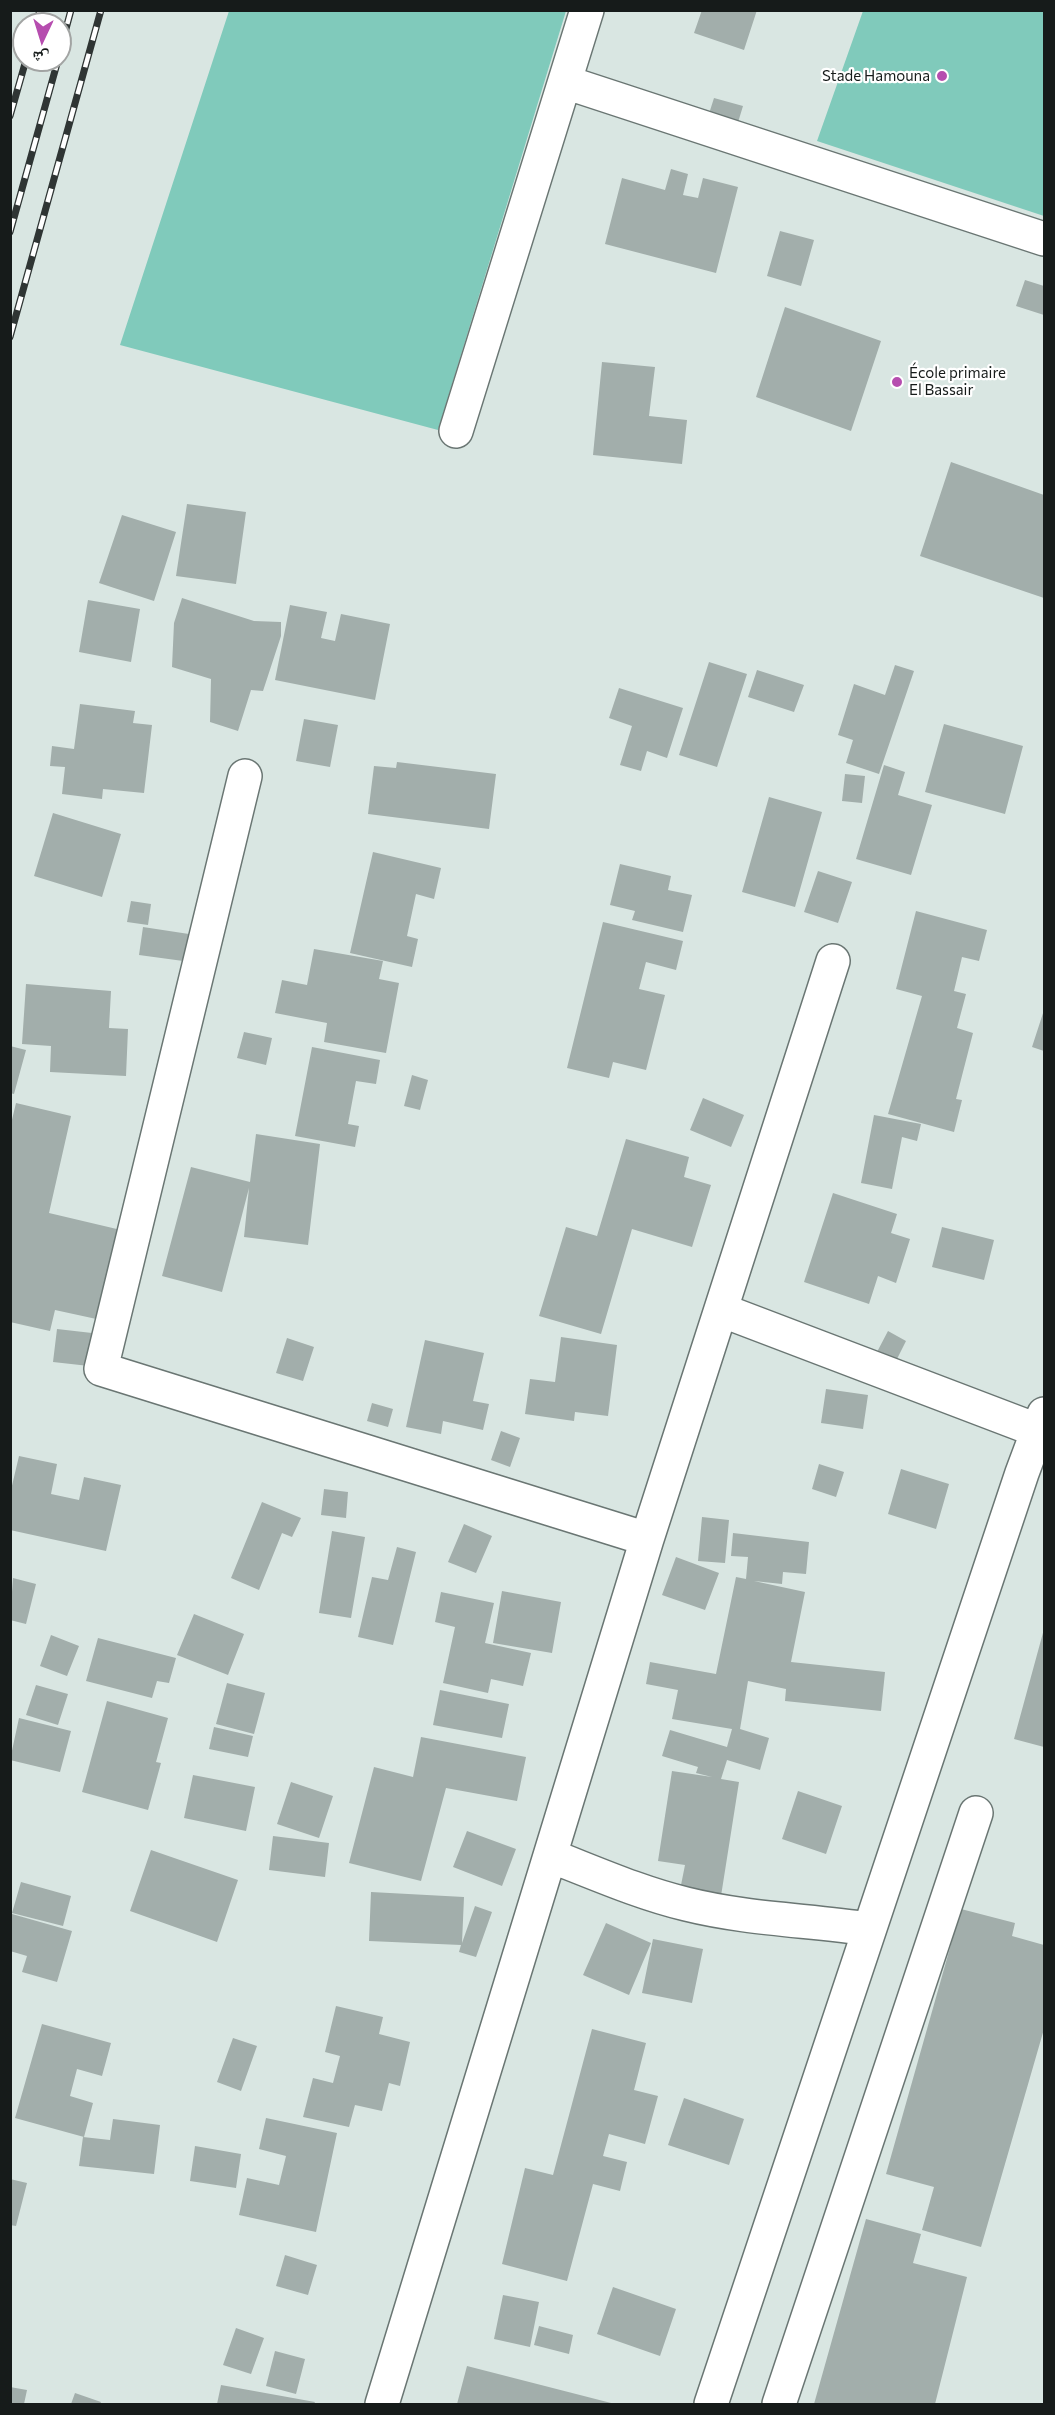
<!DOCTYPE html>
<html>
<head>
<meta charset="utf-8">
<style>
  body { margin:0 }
  #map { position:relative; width:1055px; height:2415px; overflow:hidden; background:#d9e6e2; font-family:Commissioner,"Noto Naskh Arabic",sans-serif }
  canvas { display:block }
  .frame { position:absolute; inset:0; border:12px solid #161b1a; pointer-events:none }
  .north { position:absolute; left:12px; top:12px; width:60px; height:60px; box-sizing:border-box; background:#fff; border:2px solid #a2a4a3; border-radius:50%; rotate:184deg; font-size:16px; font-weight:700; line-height:24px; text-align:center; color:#161b1a }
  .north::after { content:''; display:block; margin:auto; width:21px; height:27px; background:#b64daf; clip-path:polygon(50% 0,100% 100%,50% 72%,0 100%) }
</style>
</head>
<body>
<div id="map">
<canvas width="1055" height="2415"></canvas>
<div class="frame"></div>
<div class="north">ش</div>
</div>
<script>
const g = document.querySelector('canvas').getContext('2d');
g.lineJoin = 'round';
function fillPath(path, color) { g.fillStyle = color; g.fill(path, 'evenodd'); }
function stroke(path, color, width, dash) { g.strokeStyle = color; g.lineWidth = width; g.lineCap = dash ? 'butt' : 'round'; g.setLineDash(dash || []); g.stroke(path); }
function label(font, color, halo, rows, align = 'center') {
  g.font = font + ' Commissioner,sans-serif'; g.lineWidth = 4.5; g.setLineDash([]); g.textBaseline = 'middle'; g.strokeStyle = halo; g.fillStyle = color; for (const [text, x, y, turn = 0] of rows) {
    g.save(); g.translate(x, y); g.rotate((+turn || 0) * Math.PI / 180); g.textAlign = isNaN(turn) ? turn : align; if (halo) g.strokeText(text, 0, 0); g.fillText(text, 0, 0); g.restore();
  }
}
const green = new Path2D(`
  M229,11h337l-128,419 -318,-85z
  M863,11h181v205l-227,-75z`);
const building = new Path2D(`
  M702,10h55l-13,40 -50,-17z
  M714,98l29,8 -7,23 -29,-9z
  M671,169l17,5 -5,21 15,3 5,-20 35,9 -22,86 -111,-29 17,-66 43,12z
  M780,231l34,9 -13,46 -34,-10z
  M1025,280l19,6v29l-28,-9z
  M785,307l96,34 -30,90 -95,-34z
  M602,362l53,5 -6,49 38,4 -5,44 -89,-9z
  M951,462l93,33v103l-124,-42z
  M187,504l59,8 -10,72 -60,-8z
  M122,515l54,17 -22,69 -55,-18z
  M182,598l72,23 27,1v14l-18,55 -12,-1 -13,41 -28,-9 1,-43 -39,-12 2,-44z
  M88,600l52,9 -9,53 -52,-10z
  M290,605l37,7 -6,26 14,3 6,-27 49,10 -15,76 -100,-20z
  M709,662l38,12 -30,93 -38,-12z
  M895,665l19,6 -35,103 -33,-11 7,-23 -15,-5 16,-51 31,11z
  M757,670l47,15 -10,27 -46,-15z
  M619,688l64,20 -16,50 -20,-7 -6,20 -21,-6 12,-39 -23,-8z
  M80,704l55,7 -2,12 19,2 -8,68 -41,-4 -1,10 -40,-5 3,-27 -15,-1 2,-20 22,3z
  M304,719l34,6 -8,42 -34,-6z
  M944,724l79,22 -18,68 -80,-22z
  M397,762l99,12 -7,55 -121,-15 6,-48 22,2z
  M884,765l21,7 -7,23 34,10 -21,70 -55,-16z
  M845,774l20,2 -3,27 -20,-2z
  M769,797l53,15 -27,95 -53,-15z
  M53,813l68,21 -19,63 -68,-21z
  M373,852l68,16 -7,31 -18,-5 -9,42 11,3 -6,28 -62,-14z
  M620,864l51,12 -3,14 24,5 -9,37 -51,-12 3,-9 -25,-6z
  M818,871l34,11 -14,41 -34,-11z
  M131,901l20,3 -3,21 -21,-3z
  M916,911l71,19 -8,31 -17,-4 -8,34 12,3 -9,34 16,5 -17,66 6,1 -8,32 -66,-18 34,-118 -26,-7z
  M603,922l80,19 -7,29 -30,-8 -7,27 26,6 -19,75 -33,-8 -4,16 -42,-10z
  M143,927l59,9 -4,27 -59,-8z
  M314,949l69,12 -4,18 20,4 -13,70 -62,-11 3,-19 -52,-10 7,-33 25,5z
  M26,984l85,7 -2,37 19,1 -2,47 -76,-4 1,-26 -29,-2z
  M1044,1010v41l-12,-4z
  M244,1032l28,6 -6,27 -29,-7z
  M10,1046l16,4 -12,44 -4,-1z
  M312,1047l68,13 -4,24 -20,-3 -8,43 11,2 -4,21 -60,-11z
  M412,1075l16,5 -8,30 -16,-4z
  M703,1098l41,17 -13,32 -41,-17z
  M16,1103l55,13 -22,97 72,17 -20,90 -46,-10 -5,21 -40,-9v-194z
  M874,1115l47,9 -4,17 -15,-4 -10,52 -31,-6z
  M256,1134l64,10 -12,101 -64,-8 5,-49 -27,104 -60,-16 29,-109 59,15z
  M626,1139l63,18 -5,20 27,8 -19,62 -60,-18 -31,105 -62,-18 27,-89 31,9z
  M833,1193l64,21 -6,19 19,6 -14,44 -18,-7 -9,28 -65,-22z
  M942,1227l52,13 -10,40 -52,-13z
  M57,1329l35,4 -3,33 -36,-4z
  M888,1331l18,10 -10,20 -19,-9z
  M561,1337l56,8 -9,71 -33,-4 -1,9 -49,-7 5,-35 25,3z
  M287,1338l27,9 -11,34 -27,-8z
  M425,1340l59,13 -11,48 16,3 -6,26 -40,-9 -2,13 -35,-7z
  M826,1389l42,6 -5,34 -42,-6z
  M372,1403l21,6 -5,18 -21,-6z
  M501,1431l19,7 -10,29 -19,-7z
  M19,1456l38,8 -6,30 28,6 5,-23 37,8 -15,66 -96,-21v-36z
  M819,1464l25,8 -8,25 -24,-8z
  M901,1469l48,15 -13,45 -48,-15z
  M324,1489l24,3 -2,26 -25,-3z
  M262,1502l39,16 -9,19 -10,-4 -23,57 -28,-12z
  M702,1517l27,3 -4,43 -27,-2z
  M464,1524l28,12 -16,37 -28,-11z
  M332,1531l33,6 -14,81 -32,-5z
  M733,1533l76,9 -3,32 -23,-2 -1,12 -28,-3 51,11 -14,70 94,10 -4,39 -96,-10 1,-12 -38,-8 -8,48 29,9 -9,32 -33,-10 -6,19 18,3 -18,114 -41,-6 5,-25 -27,-4 14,-90 40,6 -16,-4 2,-6 -36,-11 8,-26 57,17 5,-18 -60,-10 6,-29 -32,-6 4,-22 66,12 20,-97 10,2 2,-22 -17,-1z
  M397,1547l19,5 -23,93 -35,-8 14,-60 16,3z
  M676,1557l43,16 -14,37 -43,-15z
  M13,1578l23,6 -10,40 -16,-4z
  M502,1591l59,11 -9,51 -59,-10z
  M441,1592l53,11 -9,40 46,10 -8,33 -32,-7 -3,14 -45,-10 12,-56 -20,-5z
  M194,1614l50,20 -16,41 -51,-20z
  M1044,1629v118l-30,-8z
  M51,1635l28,11 -12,30 -27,-10z
  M98,1638l78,20 -7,25 -12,-2 -5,17 -66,-17z
  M227,1683l38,10 -11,41 -38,-10z
  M36,1685l32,9 -10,31 -32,-10z
  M440,1690l69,14 -7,34 -69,-13z
  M107,1701l61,17 -12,44 5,1 -13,47 -66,-18z
  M19,1718l52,13 -11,41 -50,-12z
  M214,1727l39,9 -5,21 -39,-8z
  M421,1737l105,20 -9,44 -71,-13 -25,93 -72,-18 25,-96 39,10z
  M193,1775l62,12 -9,44 -62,-13z
  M291,1782l42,14 -14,42 -42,-14z
  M798,1791l44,15 -16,48 -44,-15z
  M467,1831l49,18 -14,37 -49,-19z
  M273,1836l56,7 -4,34 -56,-7z
  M151,1850l87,30 -21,62 -87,-31z
  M21,1882l50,14 -8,30 -51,-13z
  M371,1892l93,5 -2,46 13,-37 17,6 -16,45 -17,-5 2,-7 -92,-4z
  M961,1909l54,14 -3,13 32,9v84l-63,218 -59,-17 12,-43 -48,-13z
  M12,1914l60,17 -15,51 -35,-10 5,-16 -17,-5z
  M606,1923l45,20 -22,52 -46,-20z
  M653,1939l50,10 -11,54 -50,-10z
  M336,2006l47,11 -4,17 31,8 -10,44 -11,-3 -7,28 -27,-6 -6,22 -46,-10 10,-39 20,5 7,-27 -15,-4z
  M42,2024l69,19 -9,33 -25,-7 -7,27 23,7 -9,34 -69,-19z
  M592,2029l54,14 -12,47 24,6 -13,48 -36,-10 -6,22 24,6 -7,29 -27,-7 -26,97 -65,-17 23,-96 28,7z
  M233,2038l24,8 -16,45 -24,-9z
  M684,2098l60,21 -15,46 -61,-20z
  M266,2118l71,15 -21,99 -77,-17 8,-37 32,7 7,-29 -27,-7z
  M113,2119l47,6 -6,49 -75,-8 4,-29 27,3z
  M195,2146l46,8 -5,34 -46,-7z
  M10,2179l17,4 -11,43 -6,-1z
  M866,2219l55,15 -8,29 54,14 -32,127h-121z
  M285,2255l32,10 -9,30 -32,-9z
  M613,2287l63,22 -16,47 -63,-22z
  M503,2295l36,7 -9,45 -36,-8z
  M539,2326l34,9 -4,19 -35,-9z
  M236,2328l28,10 -13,36 -28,-9z
  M275,2351l30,8 -9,35 -30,-8z
  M467,2366l148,38h-158z
  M221,2385l94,17 -1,2h-97z
  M10,2387l17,3 -3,14h-14z
  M75,2393l26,9 -1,2h-29z`);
const minor = new Path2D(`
  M565,82l479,157
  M456,431l131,-421
  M245,776l-144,593 546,170 186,-578
  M721,1310l318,121
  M551,1856c44,17 89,37 135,48 60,15 122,16 183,25
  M382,2404l265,-865
  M779,2404l197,-591`);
const major = new Path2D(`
  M711,2404l311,-931 22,-59`);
const rail = new Path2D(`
  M36,24l4,-14
  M60,51l11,-41
  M10,116l16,-56
  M10,232l48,-172
  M10,337l91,-327`);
const markers = [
  [942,76,6,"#b64daf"],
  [897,382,6,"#b64daf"]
];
const poiNames = [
  ["Stade Hamouna",930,76],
  ["École primaire",909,373,"left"],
  ["El Bassair",909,390,"left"]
];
fillPath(green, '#80cabb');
fillPath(building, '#a2aeab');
stroke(minor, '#6a7673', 36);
stroke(major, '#6a7673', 36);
stroke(minor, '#fff', 33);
stroke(major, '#fff', 33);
stroke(rail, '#2f3534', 7);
stroke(rail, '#fff', 4.5, [14]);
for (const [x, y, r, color] of markers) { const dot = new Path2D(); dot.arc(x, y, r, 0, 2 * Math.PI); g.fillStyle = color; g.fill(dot); stroke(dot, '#fff', 2); }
label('15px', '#161b1a', '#fff', poiNames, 'right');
</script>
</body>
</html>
